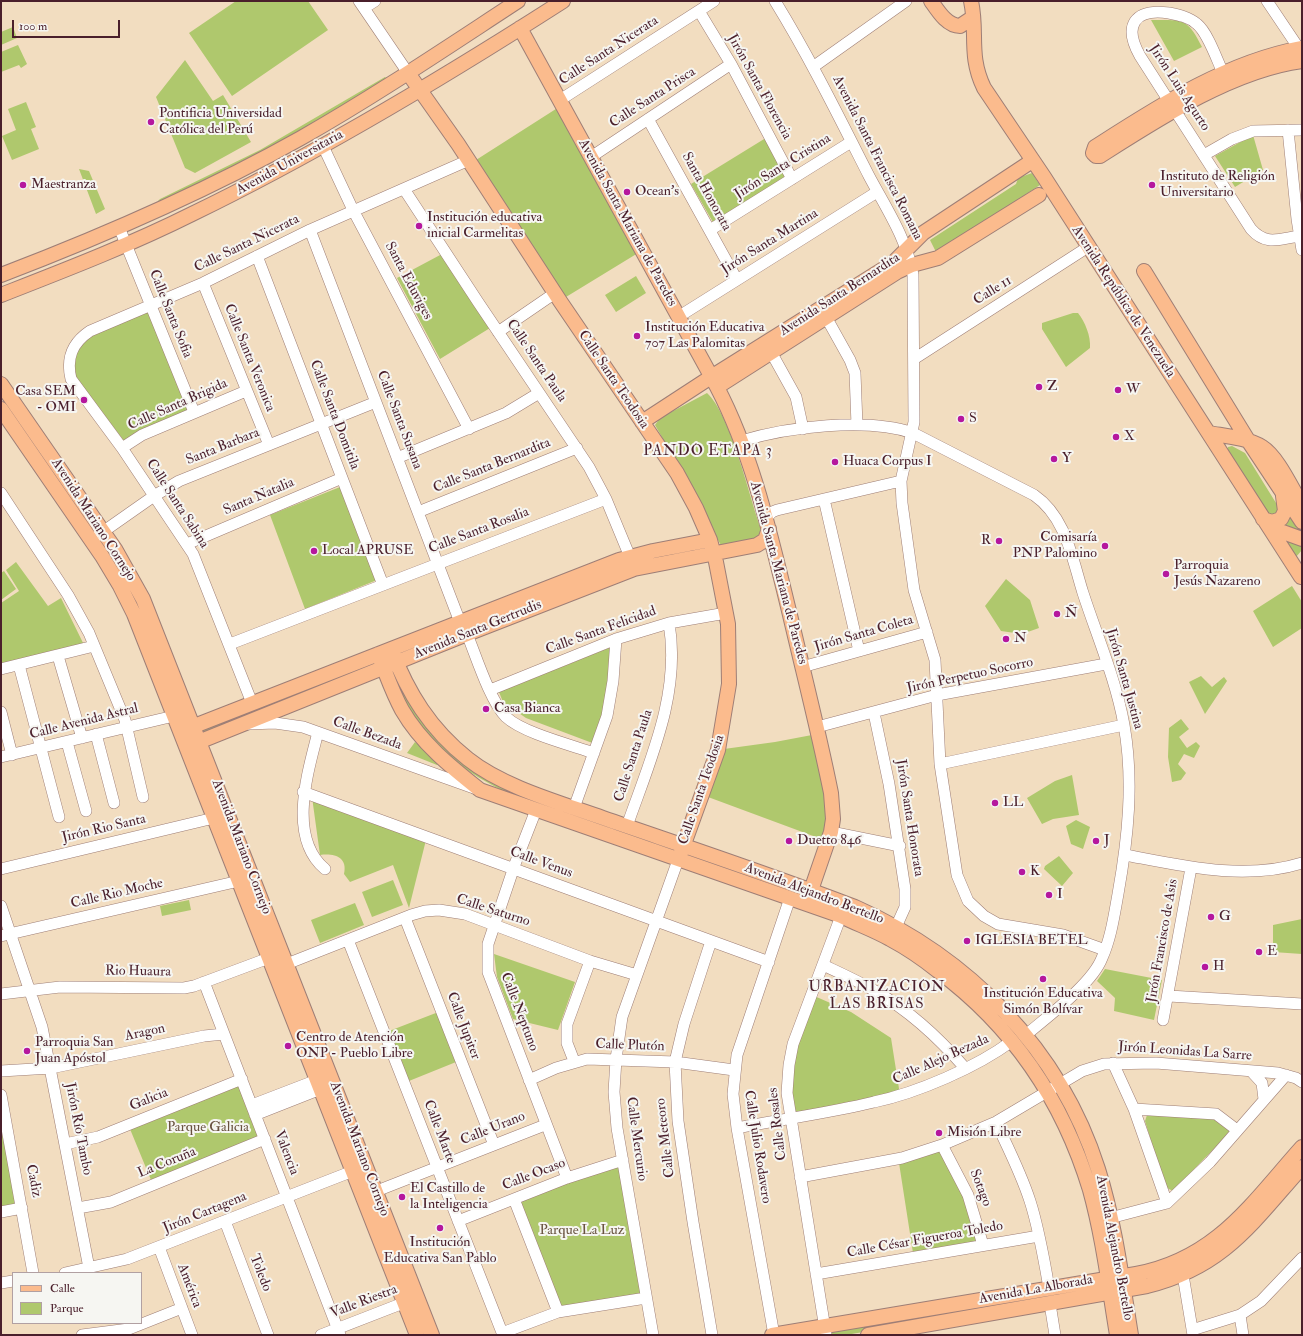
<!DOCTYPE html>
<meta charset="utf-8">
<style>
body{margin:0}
#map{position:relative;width:1303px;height:1336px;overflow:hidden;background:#f2ddc0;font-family:"IM FELL Double Pica",serif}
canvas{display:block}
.frame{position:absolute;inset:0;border:2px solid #4a1f2b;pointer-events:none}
.legend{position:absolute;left:12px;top:1272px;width:130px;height:52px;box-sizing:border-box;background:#f6f6f2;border:1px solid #b1a0a2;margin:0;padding:5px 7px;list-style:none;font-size:12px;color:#4a1f2b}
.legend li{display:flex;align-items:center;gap:8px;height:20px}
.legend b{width:20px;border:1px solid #b1a0a2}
.scale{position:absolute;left:12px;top:20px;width:108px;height:18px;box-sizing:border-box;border:2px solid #4a1f2b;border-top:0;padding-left:5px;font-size:12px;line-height:14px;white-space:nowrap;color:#4a1f2b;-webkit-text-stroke:3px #f6f6f2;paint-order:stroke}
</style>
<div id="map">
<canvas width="1303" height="1336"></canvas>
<div class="frame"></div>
<ul class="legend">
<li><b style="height:5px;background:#fbbb8d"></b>Calle</li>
<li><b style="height:11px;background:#afc86d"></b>Parque</li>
</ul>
<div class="scale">100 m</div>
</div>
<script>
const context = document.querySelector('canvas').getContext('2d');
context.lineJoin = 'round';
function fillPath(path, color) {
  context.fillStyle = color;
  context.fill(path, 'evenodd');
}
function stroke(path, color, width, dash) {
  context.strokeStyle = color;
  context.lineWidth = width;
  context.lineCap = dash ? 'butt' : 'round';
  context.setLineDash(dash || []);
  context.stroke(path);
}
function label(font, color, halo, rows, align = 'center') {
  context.font = font + ' "IM FELL Double Pica",serif';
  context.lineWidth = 4;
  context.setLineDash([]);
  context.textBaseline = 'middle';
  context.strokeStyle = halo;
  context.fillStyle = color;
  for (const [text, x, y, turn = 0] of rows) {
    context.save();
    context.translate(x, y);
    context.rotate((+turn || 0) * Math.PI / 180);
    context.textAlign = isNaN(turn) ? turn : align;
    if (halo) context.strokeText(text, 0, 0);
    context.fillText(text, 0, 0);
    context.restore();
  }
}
fillPath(new Path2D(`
 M236 1H308L328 30 232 96 189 33Z
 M1151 20C1183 20 1187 17 1202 47L1174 61Z
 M13 27 17 38 1 45V32Z
 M18 45 27 64 21 68 19 65 1 72V52Z
 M185 60 213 101 223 95 251 142 195 173 185 168 156 97Z
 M385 77 388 80 274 146 158 203V201L160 199 260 150Z
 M26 102 36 127 31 129 39 149 12 160 2 136 16 130 8 109Z
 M559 107 638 253 566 297 476 160Z
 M1253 135 1263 170 1235 187 1215 156Z
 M769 136 789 177 714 224 691 184Z
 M79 169 89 171 105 209 96 214Z
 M1032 173 1040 185 940 251 936 252 930 240 1016 184 1018 178Z
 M442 254 490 328 440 359 397 278Z
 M636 276 646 293 616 312 605 295Z
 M149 311 189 411 124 441 77 379 74 370 73 356 88 336Z
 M1073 313H1078C1085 322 1091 336 1090 348L1066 367 1042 329V323Z
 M707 393C731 415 749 496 761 529L756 542 722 547 718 540 716 543 700 504 655 425 660 418Z
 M1232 446 1245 453 1281 511 1270 517 1227 450 1228 447Z
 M340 487 377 580 305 609 270 515Z
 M1289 515 1302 536V550L1296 557 1276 526Z
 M16 562 48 606 61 598 85 647 1 667V603L19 591 6 570Z
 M4 571 16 589 1 600V573Z
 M1006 579 1030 600 1039 628 1022 634 1001 631 985 606Z
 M1292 586 1302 602V628L1273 647 1253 611Z
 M611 647V681L595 744 526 718 503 702 499 692Z
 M374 658 376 667 204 733 203 729Z
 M397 671 481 773 675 845V852L514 796C483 782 451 762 427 735 412 717 401 693 391 672Z
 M1201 676 1212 687 1224 677 1227 681 1205 714 1189 682Z
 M1181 719 1189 729 1179 737 1187 748 1196 742 1200 746 1194 758 1184 754 1178 764 1186 773 1181 780 1172 782 1168 757 1169 728Z
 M812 735 814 737 828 813 824 840 708 797 724 749 775 742Z
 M415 742 441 761 437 765 407 753Z
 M1072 775 1079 815 1053 819 1042 824 1027 798 1055 781Z
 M312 797 426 840 409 908 393 865 350 882 344 874C348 857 334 853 320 855Z
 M1076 820 1090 827 1083 849 1071 844 1066 826Z
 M1059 856 1073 873 1062 886 1044 869 1045 866Z
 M393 880 403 905 372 917 362 892Z
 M189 900 191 910 162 916 160 906Z
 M355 903 364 925 320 943 311 920Z
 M1302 919V954L1273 952V925Z
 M494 954 575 982 558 1030 513 1019 497 977Z
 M1105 969 1162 980 1154 1020 1114 1011 1115 998 1097 981Z
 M812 995 851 1012 891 1038 900 1095 790 1118 789 1065Z
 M441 1011 461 1060 404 1083 384 1033Z
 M240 1085 260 1138 151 1180 130 1129Z
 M1147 1115 1216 1118 1231 1131 1173 1191 1165 1187 1145 1121Z
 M1 1132H3L17 1205 1 1208Z
 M941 1148 972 1217 976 1243 913 1253 899 1163Z
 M623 1160 646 1298 558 1312 514 1199Z
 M1101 1281 1102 1290 846 1335H830L829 1329Z`), '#afc86d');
const minor = new Path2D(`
 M359 1 408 73
 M775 1C810 58 839 117 869 176 886 208 907 239 913 275L914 422 901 481 902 503 914 590 935 660 940 764 957 875 968 901 984 916 998 924 1063 935 1105 950
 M1267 1 1302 53
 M364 8 375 1
 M699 11 731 64 792 179
 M813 67 906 1
 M1223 73C1217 60 1208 33 1197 24 1189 17 1179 15 1169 13 1134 8 1123 26 1140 56L1251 229C1266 246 1279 239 1299 236
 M560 100 714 1
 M648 119 737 280
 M1288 130 1297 219 1302 250
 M323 146 353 210 469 429
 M1204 155 1232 139 1253 131 1302 130
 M591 157 731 64
 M404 189 478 302 589 467 606 499 630 557
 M119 227 194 412
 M310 230 460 622
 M710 230 851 142
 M257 256 383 585
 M203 283 269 445
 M678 317 877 192
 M826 317 850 360 855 373 857 425
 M498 332 555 293
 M771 352 796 397 803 429
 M914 359 1088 247
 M741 441C788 427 866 417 913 433L1034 495C1066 517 1072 558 1083 593 1097 636 1116 680 1124 725 1134 781 1128 838 1118 894 1114 916 1111 938 1102 958 1092 984 1048 1016 1026 1035
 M122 448 142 435 246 391
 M397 458 506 413 539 393
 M1 493 68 595 89 633 125 720 143 797
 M824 499 859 651
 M418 512 577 448
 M766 518 772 512 777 510 901 481
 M97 536 154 496 179 481 376 402
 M187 544 342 478
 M467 634C476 656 490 701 506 717 523 733 571 745 594 753
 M230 644 606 499
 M58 656 82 738
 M19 665 59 817
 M802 667 927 632
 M1 669 94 646
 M490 690 616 639 669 623 726 613
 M252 703 193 554 122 448 71 379C66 358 72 343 90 331L203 283 310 230 469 160
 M1 712 12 755
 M874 713 889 784 905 889V907L896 927
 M248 724 275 723 303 727 474 788
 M817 727 937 695 1106 664
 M318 732C308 772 287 837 325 869
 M96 734 114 803
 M67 742 86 811
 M1 757 174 716
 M940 764 1124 725
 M303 792 769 962
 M574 808 607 716 613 681 616 639
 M536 810 515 864 488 944V972L567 1178
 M627 826C650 760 681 694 669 623
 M831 832 900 846
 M1125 855C1183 866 1244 881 1302 863
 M1 869 214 818
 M1 906 42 1027 89 1268
 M405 918 494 1145
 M1 936 239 881
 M348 940 503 1335
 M711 941 684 1024 675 1062 678 1121 693 1222 712 1335
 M823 965C840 973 858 981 875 991 910 1011 939 1038 965 1068
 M279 967 411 915 425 911 439 910 465 914 590 961 637 975
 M204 982 340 1335
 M1 994 60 987 184 988 194 986 269 958
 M1169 996 1302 1004
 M1163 1020 1191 868
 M574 1061 567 1043V1024L590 961
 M1113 1063 1134 1109 1167 1203
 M1 1071 51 1068 204 1036 224 1034
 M1251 1071 1262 1083 1264 1099
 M529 1080 556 1068 587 1059 675 1062 734 1070
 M1 1095 33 1273
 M252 1105 317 1080
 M1134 1109 1216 1114 1237 1130
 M255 1115 321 1089
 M996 1122C1008 1148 1021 1173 1030 1201 1039 1229 1044 1259 1049 1288
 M737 1128C783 1119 829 1113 874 1102 917 1093 977 1067 1012 1041
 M65 1144 98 1137 242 1079
 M942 1145 968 1195 983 1245
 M800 1177 902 1158 942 1145 996 1122 1082 1071 1104 1064 1156 1063 1278 1073 1296 1078 1302 1082
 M369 1194 545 1125
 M514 1199 558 1312
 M78 1208 111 1202 265 1139
 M1 1212 22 1208
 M1110 1218 1167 1203 1210 1162 1286 1075
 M225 1221 268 1335
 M458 1221 567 1178 623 1160
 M159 1247 192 1335
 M65 1273 127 1259 353 1171
 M816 1274 1039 1236
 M1183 1275 1193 1335
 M1 1283 13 1281
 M1050 1304 1055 1335
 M1240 1315 1243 1335
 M1192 1330 1240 1315 1261 1301 1302 1258
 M502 1333 558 1312 646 1298
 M82 1335 129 1329 182 1308
 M321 1335 411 1300
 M653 1335 617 1128 614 1092 616 1059 622 1017 678 860
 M774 1335 737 1128 733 1094 737 1055 790 898
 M826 1335 787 1093 789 1065 793 1044 841 916`);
const major = new Path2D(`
 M931 1C938 11 947 26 960 26L972 18
 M971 1C978 33 968 55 984 88L1044 177 1301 577
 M520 28 717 387C754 458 771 538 790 615 804 675 819 733 831 793L833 819 831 832 808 899
 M1302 48C1226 62 1159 106 1095 147L1093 153 1096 156H1100C1158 119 1233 70 1302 61
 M408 73 458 144 560 301 677 473 696 508 710 540 716 562 728 624 729 684 718 750 680 855
 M1144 271 1249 442 1302 522
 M1 275C103 236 205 192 301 138 375 96 446 48 518 1
 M1 295C65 270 130 245 192 214 320 152 443 78 563 1
 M1 384 115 549 143 599 432 1335
 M717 387 897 272 912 265 938 258 1039 195
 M1 409 102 556 120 586 134 614 417 1335
 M642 422 711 377 893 263 923 233 1032 161
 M1209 433C1225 436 1248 438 1262 447 1278 457 1292 489 1302 505
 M1263 519 1272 522 1281 519 1285 511 1283 496
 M1267 523 1280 531 1302 539
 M391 649C408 693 430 729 468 759 503 787 561 803 603 818 687 847 772 875 855 907 968 957 1060 1049 1098 1169 1115 1223 1122 1280 1131 1335
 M378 654C386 673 392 692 402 710 421 743 451 767 480 790L841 916C857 924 874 930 890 939 907 948 923 959 938 971 1012 1026 1063 1101 1090 1190 1103 1237 1109 1287 1117 1335
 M184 730 619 560 653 551 710 540
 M191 745 467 634 634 569 757 545 765 540 769 529
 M772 1335 1136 1274C1216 1259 1251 1204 1302 1147
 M868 1335 1147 1286C1224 1267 1252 1223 1302 1167`);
stroke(minor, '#9e7e76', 12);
stroke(major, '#9e7e76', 16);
stroke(minor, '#fff', 11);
stroke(major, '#fbbb8d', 14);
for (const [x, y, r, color] of [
 [151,122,4,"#b5179e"],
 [23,185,4,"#b5179e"],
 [1152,185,4,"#b5179e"],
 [627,192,4,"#b5179e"],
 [419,226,4,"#b5179e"],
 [637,336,4,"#b5179e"],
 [1039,387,4,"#b5179e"],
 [1118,390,4,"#b5179e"],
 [84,400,4,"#b5179e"],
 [961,419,4,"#b5179e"],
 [1116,437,4,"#b5179e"],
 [1054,459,4,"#b5179e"],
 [835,462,4,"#b5179e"],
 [999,541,4,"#b5179e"],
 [1105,546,4,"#b5179e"],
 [314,551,4,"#b5179e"],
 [1166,574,4,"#b5179e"],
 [1057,614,4,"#b5179e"],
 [1006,639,4,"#b5179e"],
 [486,709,4,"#b5179e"],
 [995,803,4,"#b5179e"],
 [789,841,4,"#b5179e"],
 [1096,841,4,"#b5179e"],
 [1022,872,4,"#b5179e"],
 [1049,895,4,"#b5179e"],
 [1211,917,4,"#b5179e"],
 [967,941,4,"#b5179e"],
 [1259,952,4,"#b5179e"],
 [1205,967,4,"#b5179e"],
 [1043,979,4,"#b5179e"],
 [288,1046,4,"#b5179e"],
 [27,1051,4,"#b5179e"],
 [939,1133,4,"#b5179e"],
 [402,1197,4,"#b5179e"],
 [440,1228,4,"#b5179e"]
]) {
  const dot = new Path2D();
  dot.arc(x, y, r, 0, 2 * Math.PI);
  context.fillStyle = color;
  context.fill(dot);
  stroke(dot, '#f6f6f2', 1.5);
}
label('14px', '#4a1f2b', '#f6f6f2', [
 ["Calle Santa Nicerata",609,51,-33],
 ["Jirón Santa Florencia",759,87,61],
 ["Jirón Luis Agurto",1179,88,57],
 ["Calle Santa Prisca",653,98,-33],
 ["Avenida Santa Francisca Romana",877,158,63],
 ["Avenida Universitaria",290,163,-29],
 ["Jirón Santa Cristina",783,167,-32],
 ["Santa Honorata",706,192,61],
 ["Avenida Santa Mariana de Paredes",627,223,61],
 ["Jirón Santa Martina",770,242,-32],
 ["Calle Santa Nicerata",247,244,-26],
 ["Santa Eduviges",408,281,62],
 ["Calle 11",993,291,-32],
 ["Avenida Santa Bernardita",840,295,-33],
 ["Avenida República de Venezuela",1123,302,57],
 ["Calle Santa Sofia",170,314,68],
 ["Calle Santa Veronica",249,358,68],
 ["Calle Santa Paula",536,361,56],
 ["Calle Santa Teodosia",613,380,56],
 ["Calle Santa Brigida",178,405,-24],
 ["Calle Santa Domitila",334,415,69],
 ["Calle Santa Susana",399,420,69],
 ["Santa Barbara",223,447,-22],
 ["Calle Santa Bernardita",492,466,-22],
 ["Santa Natalia",259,497,-23],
 ["Calle Santa Sabina",177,504,57],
 ["Avenida Mariano Cornejo",93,520,57],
 ["Calle Santa Rosalia",479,531,-21],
 ["Avenida Santa Mariana de Paredes",778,573,75],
 ["Avenida Santa Gertrudis",478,630,-22],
 ["Calle Santa Felicidad",601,631,-20],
 ["Jirón Santa Coleta",864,634,-16],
 ["Jirón Perpetuo Socorro",970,676,-12],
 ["Jirón Santa Justina",1124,679,74],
 ["Calle Avenida Astral",84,722,-14],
 ["Calle Bezada",367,734,20],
 ["Calle Santa Paula",634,756,-72],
 ["Calle Santa Teodosia",702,790,-71],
 ["Jirón Santa Honorata",909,818,81],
 ["Jirón Rio Santa",104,829,-13],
 ["Avenida Mariano Cornejo",241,847,69],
 ["Calle Venus",541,863,20],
 ["Calle Rio Moche",117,894,-13],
 ["Avenida Alejandro Bertello",814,894,21],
 ["Calle Saturno",493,911,18],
 ["Jirón Francisco de Asis",1163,941,-80],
 ["Rio Huaura",138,972,1],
 ["Calle Neptuno",519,1012,69],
 ["Calle Jupiter",463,1026,69],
 ["Aragon",145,1033,-12],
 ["Calle Plutón",630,1046,2],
 ["Jirón Leonidas La Sarre",1185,1052,4],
 ["Calle Alejo Bezada",941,1060,-24],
 ["Galicia",149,1100,-22],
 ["Calle Rosales",778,1124,-97],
 ["Jirón Río Tambo",78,1129,79],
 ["Calle Urano",493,1129,-22],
 ["Calle Marte",439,1132,69],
 ["Calle Meteoro",666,1138,-97],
 ["Calle Mercurio",636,1139,82],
 ["Calle Julio Rodavero",757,1147,81],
 ["Avenida Mariano Cornejo",359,1149,69],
 ["Valencia",286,1153,69],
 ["La Coruña",167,1163,-22],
 ["Calle Ocaso",534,1175,-21],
 ["Cadiz",33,1181,79],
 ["Sotago",980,1188,69],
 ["Jirón Cartagena",205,1213,-22],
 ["Calle César Figueroa Toledo",925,1240,-10],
 ["Avenida Alejandro Bertello",1114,1248,79],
 ["Toledo",260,1273,69],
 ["América",189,1286,69],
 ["Avenida La Alborada",1036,1290,-10],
 ["Valle Riestra",364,1302,-21]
]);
label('14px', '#4a1f2b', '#f6f6f2', [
 ["Pontificia Universidad",159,114],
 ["Católica del Perú",159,130],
 ["Instituto de Religión",1160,177],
 ["Universitario",1160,193],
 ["Maestranza",31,185],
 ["Ocean's",635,192],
 ["Institución educativa",427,218],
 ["inicial Carmelitas",427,234],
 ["Institución Educativa",645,328],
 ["707 Las Palomitas",645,344],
 ["Z",1047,387],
 ["W",1126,390],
 ["Casa SEM",76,392,"right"],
 ["- OMI",76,408,"right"],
 ["S",969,419],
 ["X",1124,437],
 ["Y",1062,459],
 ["Huaca Corpus I",843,462],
 ["Comisaría",1097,538,"right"],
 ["PNP Palomino",1097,554,"right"],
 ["R",991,541,"right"],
 ["Local APRUSE",322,551],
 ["Parroquia",1174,566],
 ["Jesús Nazareno",1174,582],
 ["Ñ",1065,614],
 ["N",1014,639],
 ["Casa Bianca",494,709],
 ["LL",1003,803],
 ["Duetto 846",797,841],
 ["J",1104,841],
 ["K",1030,872],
 ["I",1057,895],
 ["G",1219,917],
 ["IGLESIA BETEL",975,941],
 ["E",1267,952],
 ["H",1213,967],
 ["Institución Educativa",1043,994,"center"],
 ["Simón Bolívar",1043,1010,"center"],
 ["Centro de Atención",296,1038],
 ["ONP - Pueblo Libre",296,1054],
 ["Parroquia San",35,1043],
 ["Juan Apóstol",35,1059],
 ["Misión Libre",947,1133],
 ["El Castillo de",410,1189],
 ["la Inteligencia",410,1205],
 ["Institución",440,1243,"center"],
 ["Educativa San Pablo",440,1259,"center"]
], 'left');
label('14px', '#68523f', '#f6f6f2', [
 ["Parque Galicia",208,1128],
 ["Parque La Luz",582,1231]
]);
context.letterSpacing = '1px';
label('15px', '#4a1f2b', '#f6f6f2', [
 ["PANDO ETAPA 3",708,452],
 ["URBANIZACION",877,988],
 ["LAS BRISAS",877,1005]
]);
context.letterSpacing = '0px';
</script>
